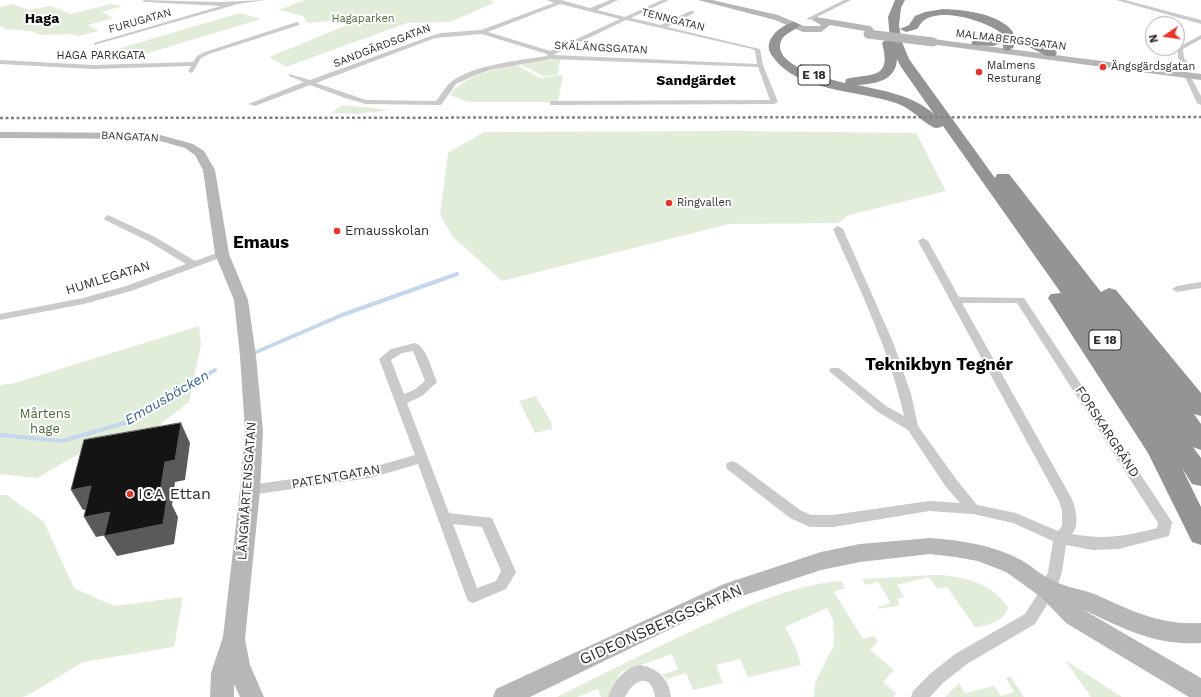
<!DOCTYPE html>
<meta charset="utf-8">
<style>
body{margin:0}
#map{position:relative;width:1201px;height:697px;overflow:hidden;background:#fff;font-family:"Work Sans",sans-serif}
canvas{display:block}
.north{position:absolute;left:1145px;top:16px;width:40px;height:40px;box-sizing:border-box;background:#fff;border:1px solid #ababab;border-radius:50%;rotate:257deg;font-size:11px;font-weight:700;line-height:16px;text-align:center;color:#2d2d2d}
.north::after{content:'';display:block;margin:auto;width:14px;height:18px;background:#f03123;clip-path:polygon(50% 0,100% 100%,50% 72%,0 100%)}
</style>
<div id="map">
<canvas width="1201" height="697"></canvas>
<div class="north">N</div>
</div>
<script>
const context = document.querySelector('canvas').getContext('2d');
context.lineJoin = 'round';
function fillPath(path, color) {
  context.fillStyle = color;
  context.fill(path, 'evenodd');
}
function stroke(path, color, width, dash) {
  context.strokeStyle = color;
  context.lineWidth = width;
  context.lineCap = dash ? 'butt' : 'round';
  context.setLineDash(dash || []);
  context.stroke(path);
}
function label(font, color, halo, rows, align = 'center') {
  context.font = font + ' "Work Sans",sans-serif';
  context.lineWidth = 4;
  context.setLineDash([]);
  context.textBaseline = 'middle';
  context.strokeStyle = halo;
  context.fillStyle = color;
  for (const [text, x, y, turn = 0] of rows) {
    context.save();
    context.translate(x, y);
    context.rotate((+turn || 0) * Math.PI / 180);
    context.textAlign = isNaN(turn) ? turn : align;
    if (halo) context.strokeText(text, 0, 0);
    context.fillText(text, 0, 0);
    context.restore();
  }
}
fillPath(new Path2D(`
 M305 0H490L494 3 450 22 407 23 286 67 269 57 345 26 343 20 308 23 303 16 279 10Z
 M12 4 29 10 50 6 71 14 111 4 122 6 102 12 113 18 88 25 99 31 78 36 69 34 41 35 31 31 6 29 0 26V7Z
 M240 13 261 19 145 54 97 55Z
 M560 59 558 75 543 76 520 64 538 60Z
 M516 65 540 78 563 75 558 102H468L450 95C468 73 489 71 516 65Z
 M342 105 390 110 357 114 331 113Z
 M737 131 916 133 946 191 849 215 838 223 729 224 502 281 453 237 440 215 448 153 484 132Z
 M199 326 201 344 189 402 144 437 82 452 37 478 0 474V385L15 383Z
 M536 396 551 422 552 429 535 433 519 401Z
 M0 495H7L44 522 74 588 114 606 183 597 174 647 83 662 30 694 23 697H0Z
 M932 575C961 575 990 582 1008 607 1006 621 987 626 975 627L947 587 937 589 929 577 897 585 904 597 897 599 900 605 879 609 878 607 891 603 878 582 865 585 862 579Z
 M841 581 845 588 834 592 863 639 874 636 878 641 870 650 894 670 883 682 896 693 894 697H814L815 683 834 645 833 620 827 608 785 627 795 646 801 665 748 677 740 659 716 665 723 683 693 690 686 673 667 679 662 675 678 669 672 654 621 672 608 697H601L598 689 577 697H557C613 669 668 641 725 616 765 599 797 585 841 581Z
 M1065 660 1122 697H1091Z
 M1010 676 1024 697H945L959 683 965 693 994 686 1001 696 1014 692 1006 678Z`), '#e1ecd9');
stroke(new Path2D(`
 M254 353 342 315 457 274
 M0 435 62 441 131 421 215 370`), '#c4d7ed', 4);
fillPath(new Path2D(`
 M142 0 220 2 266 0 238 4 94 45V43L221 6 145 2Z
 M547 0H561L590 8 610 0H618L597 10 625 17 662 0H669L631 18 661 25 690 11H694V13L667 27 760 49 763 65 778 102 774 104 553 105H550V101L770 100 758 67 550 59 490 70 473 76 456 84 441 105H438L366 104 345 98 310 85 255 106 248 104 304 82 289 76V74L310 80 431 36 441 33 481 30 554 3ZM560 4 620 19 550 51 488 32ZM626 20 752 49 755 51 757 64 553 55ZM482 34 547 54V56C521 60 472 65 451 82 445 87 441 95 436 101L366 100 316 83 435 38Z
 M844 0H851L811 20 806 19Z
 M1116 0H1125L1201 20V24Z
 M297 22 299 23V25L209 54 201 58 193 72 191 73 188 71 191 66 93 69 0 64V60L93 65 193 62 197 56 205 52Z
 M1201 35V39L1183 49 1184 58 1194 71 1189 72 1178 58 1177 48Z
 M1185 74 1190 75 1201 96V105L1197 103 1184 75Z
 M108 215 155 237 195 261 222 251 227 254 225 256 134 290 84 304 0 320V314L83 298 126 286 186 264 148 241 105 220 104 218Z
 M838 226 843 229 893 342 911 394 918 426 956 479 977 505 1016 513 1058 531 1062 526V510L1058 499 918 241 923 238 928 241 959 297 1024 298 1172 522 1169 536 1119 549 1093 550 1066 545 1062 572 1056 590 1035 624 967 664 943 683 930 697H911L913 691 931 673 955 654 1025 614 1042 587 1048 572 1053 541 1013 523 973 514 929 511 833 527H810L790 518 727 469 726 466 727 463 732 461 737 463 800 510 811 515H833L929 501 960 503 946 487 908 430 878 412 829 371 831 368H839L886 406 904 416C890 351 860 290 833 229ZM962 303H1017L1158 523 1157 528C1125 536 1106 540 1072 534 1080 525 1076 510 1072 499Z
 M1201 282V288L1177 292 1172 289 1177 286Z
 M415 343C427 347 432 371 437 382L422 396 407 403 449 513 492 518 516 572 506 589 473 603 468 601 466 596 418 464 370 478 250 495 245 494 243 490 245 486 250 485 370 468 415 455 379 359 391 349ZM413 351 425 381 414 390 404 394 391 360 402 353ZM453 524 482 527 501 571 496 581 477 588Z
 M640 665C658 668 669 679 671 697H655C651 672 634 679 625 697H608C615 681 622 669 640 665Z`), '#cacaca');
fillPath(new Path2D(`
 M698 0H712L778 15 804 26H819L821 25 812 20 816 17 870 26 874 29 870 32 830 25 821 32H803L775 20Z
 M933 39 1201 74V80L930 44V40Z
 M0 132 153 133 193 144 204 151 215 170 229 254 248 300 256 356 263 431 260 490 245 639 250 665 264 697H240L234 684V697H210L211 673 223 637 240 490 245 431 240 356 234 300 215 254 203 170 195 155 185 148 153 139 0 138Z
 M930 538C961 540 993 545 1021 560 1032 566 1042 576 1054 581 1067 588 1083 589 1097 595 1134 612 1160 625 1201 623V643C1155 646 1122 628 1082 609L1201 678V697H1189L1066 623 1041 597 1006 572 978 561 955 557 930 554 860 562 821 570 730 600 530 697H493L496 689 724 584 821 552 860 544Z`), '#b7b7b7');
fillPath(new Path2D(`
 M895 0H905L901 8 899 25 902 42 909 59 995 178 997 174H1009L1101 292 1109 288 1116 290 1201 393V416L1194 414 1201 424V450L1193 447 1201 458V486L1192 484 1182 468 1201 507V545L1192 542 1148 453 1048 298 1051 294 1061 293 943 126C939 128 935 129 931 126 919 119 911 108 896 103 858 90 798 92 773 57 768 51 767 44 772 37 776 30 786 24 794 22L800 25C795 31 784 33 781 41 772 66 829 79 845 83L846 79C872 73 892 80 882 43L884 41 890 39 888 17ZM897 59 901 67 934 114C912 95 885 91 857 85 875 84 896 81 897 59Z
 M943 9C964 10 999 13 1013 32L1014 47 1008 51 1004 50 1002 43 993 46 973 45 971 43 973 41 992 39 1001 35V33C986 21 939 6 922 22 920 24 919 27 917 29L906 32 900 29 909 25 915 16 925 12Z
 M1021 36 1055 50 1057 53 1055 56H1047L1017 41 1015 39 1017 37Z`), '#949494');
stroke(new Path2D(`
 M0 118 1201 117`), '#828282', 2.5, [3, 2.5]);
stroke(new Path2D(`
 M868 34 933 42`), '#b7b7b7', 9);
fillPath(new Path2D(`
 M181 423 190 443 185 480 175 482 172 505 178 517 174 544 117 556 104 536 159 499 165 462Z
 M91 486 103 506 83 510 71 490Z
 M110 512 122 532 96 537 84 517Z`), '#5a5a5a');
const building = new Path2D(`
 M181 423 175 460 165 462 159 499 167 497 163 524 104 536 110 512 84 517 91 486 71 490 84 440Z`);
fillPath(building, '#141414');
stroke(building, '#5a5a5a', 1);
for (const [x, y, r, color] of [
 [1103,67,4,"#f03123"],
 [979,72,4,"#f03123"],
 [669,203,4,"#f03123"],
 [337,231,4,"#f03123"],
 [130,494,4,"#f03123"]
]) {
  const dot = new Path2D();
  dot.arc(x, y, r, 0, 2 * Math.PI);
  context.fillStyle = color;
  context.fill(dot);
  stroke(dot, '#fff', 1.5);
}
label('11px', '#496b38', '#fff', [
 ["Hagaparken",363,19]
]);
label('11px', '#2d2d2d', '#fff', [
 ["TENNGATAN",673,20,14],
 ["FURUGATAN",140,21,-16],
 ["MALMABERGSGATAN",1011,40,7],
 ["SANDGÄRDSGATAN",382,46,-21],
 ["SKÄLÄNGSGATAN",601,48,3],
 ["HAGA PARKGATA",101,56],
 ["BANGATAN",130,137,3]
]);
label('11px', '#2d2d2d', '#fff', [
 ["Malmens",987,66],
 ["Resturang",987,79],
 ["Ängsgärdsgatan",1111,67],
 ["Ringvallen",677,203]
], 'left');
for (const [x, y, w] of [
 [814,75,32],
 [1105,340,32]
]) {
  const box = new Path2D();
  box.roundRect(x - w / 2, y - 10, w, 20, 3);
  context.fillStyle = '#fff';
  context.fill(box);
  stroke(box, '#2d2d2d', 1);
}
label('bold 12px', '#2d2d2d', null, [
 ["E 18",814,75],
 ["E 18",1105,340]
]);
label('13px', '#2d2d2d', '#fff', [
 ["Emausskolan",345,231]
], 'left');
label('13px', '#2d2d2d', '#fff', [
 ["HUMLEGATAN",108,278,-17],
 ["FORSKARGRÄND",1107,432,57],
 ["PATENTGATAN",336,477,-10],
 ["LÅNGMÅRTENSGATAN",247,491,-86]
]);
label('13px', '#496b38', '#fff', [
 ["Mårtens",45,414],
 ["hage",45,429]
]);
label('bold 14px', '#000', '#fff', [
 ["Haga",42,19],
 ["Sandgärdet",696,81]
]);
label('italic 14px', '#366394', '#fff', [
 ["Emausbäcken",167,398,-30]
]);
label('16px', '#2d2d2d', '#fff', [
 ["ICA Ettan",138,494]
], 'left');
label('16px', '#2d2d2d', '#fff', [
 ["GIDEONSBERGSGATAN",661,625,-24]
]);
label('bold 17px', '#000', '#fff', [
 ["Emaus",261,243],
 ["Teknikbyn Tegnér",939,365]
]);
</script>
